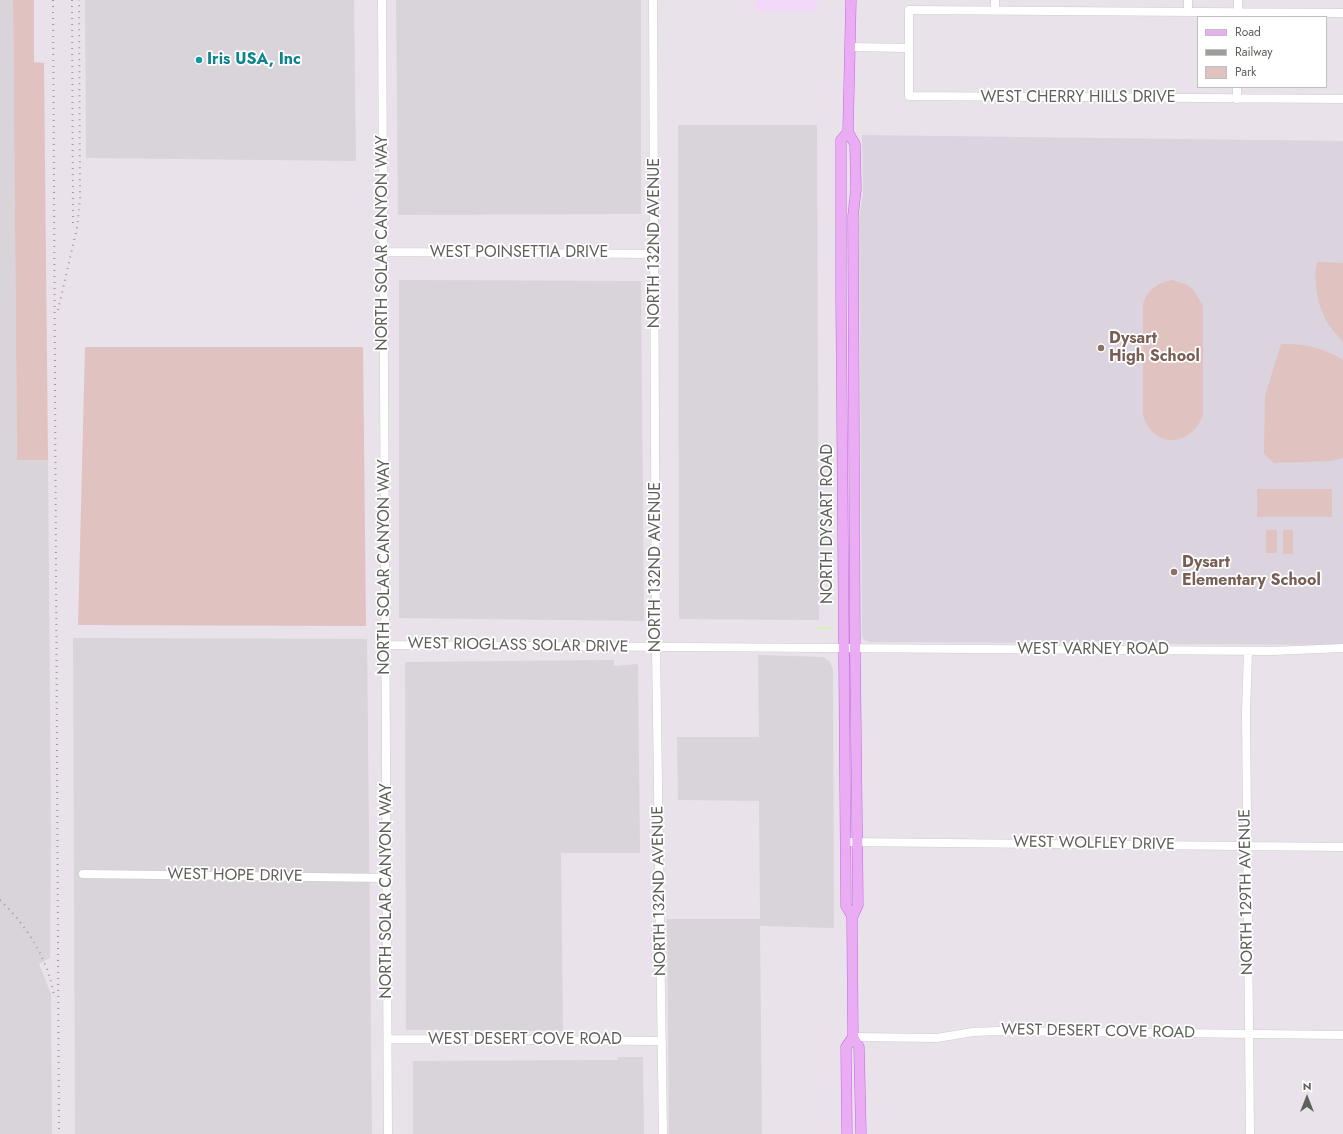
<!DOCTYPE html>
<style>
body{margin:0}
#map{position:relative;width:1343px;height:1134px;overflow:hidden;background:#e9e2eb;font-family:Jost,sans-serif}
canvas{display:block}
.legend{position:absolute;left:1197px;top:16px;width:130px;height:72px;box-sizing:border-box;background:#fff;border:1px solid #bec0bd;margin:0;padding:5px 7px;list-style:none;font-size:12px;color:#5d615a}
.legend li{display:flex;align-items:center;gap:8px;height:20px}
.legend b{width:20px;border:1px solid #bec0bd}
.north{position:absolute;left:1287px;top:1078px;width:40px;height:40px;-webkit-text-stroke:3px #fff;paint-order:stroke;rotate:0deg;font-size:11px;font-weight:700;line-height:16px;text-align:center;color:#5d615a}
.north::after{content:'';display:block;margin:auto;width:14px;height:18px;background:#5d615a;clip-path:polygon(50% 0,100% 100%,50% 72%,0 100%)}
</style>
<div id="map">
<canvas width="1343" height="1134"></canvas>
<ul class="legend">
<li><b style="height:5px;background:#eaadf4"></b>Road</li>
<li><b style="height:5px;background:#9c9e9b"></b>Railway</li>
<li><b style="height:11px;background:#e0c2c1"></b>Park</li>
</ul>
<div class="north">N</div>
</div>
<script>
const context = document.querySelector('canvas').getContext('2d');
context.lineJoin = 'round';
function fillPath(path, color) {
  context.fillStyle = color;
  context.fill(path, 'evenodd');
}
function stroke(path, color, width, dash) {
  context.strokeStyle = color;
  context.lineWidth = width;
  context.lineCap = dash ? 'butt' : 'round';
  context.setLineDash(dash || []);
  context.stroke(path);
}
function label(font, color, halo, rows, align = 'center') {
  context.font = font + ' Jost,sans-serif';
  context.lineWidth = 3.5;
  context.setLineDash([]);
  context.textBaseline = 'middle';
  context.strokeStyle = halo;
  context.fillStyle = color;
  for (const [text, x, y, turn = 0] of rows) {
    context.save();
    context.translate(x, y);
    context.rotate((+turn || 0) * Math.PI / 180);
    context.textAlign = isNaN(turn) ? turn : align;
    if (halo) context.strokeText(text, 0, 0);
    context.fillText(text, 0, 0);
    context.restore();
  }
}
fillPath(new Path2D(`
 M755 0H817V11H755Z`), '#f2d9f9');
fillPath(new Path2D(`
 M0 0H13L17 459 48 460 51 833 50 958 39 964 51 994 52 1134H0Z
 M85 0H354L356 161 86 158Z
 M396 0H641V214L398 215Z
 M678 125H817L819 620 679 619Z
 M399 280 641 281 644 621 399 618Z
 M73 638 367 639 372 1134H75Z
 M758 655 823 657 830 662 833 670 834 928 760 926 762 1134H669L667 919H760L759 801 678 800 677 737H759Z
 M614 660V666L638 664 640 853H561L563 1031 406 1030 405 662Z
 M618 1057H643L644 1134H413V1061L618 1060Z`), '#d8d4da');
fillPath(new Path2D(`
 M862 135 1343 141V645L1171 644 1141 641 1111 640 1076 643 870 642 864 640 862 635 859 219 863 194Z`), '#dbd3de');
fillPath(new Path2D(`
 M13 0H34V62L44 63 48 460H17Z
 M1317 262 1343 263V342C1339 337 1333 331 1329 325 1318 308 1313 282 1317 262Z
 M1172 280 1185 284 1193 289 1203 306V414C1193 448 1151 449 1143 414V305C1146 290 1158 283 1172 280Z
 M1281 344C1305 344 1322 347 1343 360V458L1330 461 1274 463 1264 454 1265 396Z
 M85 347H363L366 626 78 625Z
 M1257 489H1332V517H1257Z
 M1266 530H1277V553H1266Z
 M1283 530H1293V554H1283Z`), '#e0c2c1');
stroke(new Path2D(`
 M818 628H831`), '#d1f4a9', 2);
const minor = new Path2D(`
 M382 0 388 1134
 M653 0 656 647 663 1134
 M995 11V0
 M1188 12V0
 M1343 13 909 10V96L1343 99
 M1238 16V0
 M850 47 909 48
 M1237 99V87
 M384 252 655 254
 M386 645 1273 651 1343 648
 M1248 651 1246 713 1250 1134
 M845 842 1343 847
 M83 874 387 878
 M853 1037 937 1038 973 1032 998 1031 1343 1035
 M388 1039 662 1041`);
const major = new Path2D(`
 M851 0 848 132 855 144 856 189 853 216 855 648 858 905 852 918 853 1037 859 1047 861 1134
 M848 132 841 140V296L846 906 852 916
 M847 1134 846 1047 853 1037`);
stroke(minor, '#cacec8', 9);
stroke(major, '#c067df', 11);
stroke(minor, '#fff', 8);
stroke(major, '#eaadf4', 10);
stroke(new Path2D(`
 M53 0 59 1134
 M72 0 73 224
 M58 310 77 228 80 199 79 0
 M0 900C27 926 48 959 54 996`), '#9c9e9b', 2, [1, 5]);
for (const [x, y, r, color] of [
 [199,60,4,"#0f9aa8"],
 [1101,348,4,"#8d6e63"],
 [1174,572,4,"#8d6e63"]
]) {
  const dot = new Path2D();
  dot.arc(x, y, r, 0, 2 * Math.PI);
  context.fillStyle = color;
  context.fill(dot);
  stroke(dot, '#fff', 1.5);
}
label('bold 16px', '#0d838f', '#fff', [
 ["Iris USA, Inc",207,60]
], 'left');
label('16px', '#5d615a', '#fff', [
 ["WEST CHERRY HILLS DRIVE",1078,98],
 ["NORTH SOLAR CANYON WAY",383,243,-90],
 ["NORTH 132ND AVENUE",655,243,-90],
 ["WEST POINSETTIA DRIVE",519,253],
 ["NORTH DYSART ROAD",828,524,-90],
 ["NORTH SOLAR CANYON WAY",385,567,-90],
 ["NORTH 132ND AVENUE",656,567,-90],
 ["WEST RIOGLASS SOLAR DRIVE",518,646,1],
 ["WEST VARNEY ROAD",1093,650],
 ["WEST WOLFLEY DRIVE",1094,844,1],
 ["WEST HOPE DRIVE",235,876,1],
 ["NORTH SOLAR CANYON WAY",387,891,-90],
 ["NORTH 132ND AVENUE",660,891,-91],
 ["NORTH 129TH AVENUE",1247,892,-91],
 ["WEST DESERT COVE ROAD",1098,1032,1],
 ["WEST DESERT COVE ROAD",525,1040]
]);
label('bold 16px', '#785e54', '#fff', [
 ["Dysart",1109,339],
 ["High School",1109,357],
 ["Dysart",1182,563],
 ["Elementary School",1182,581]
], 'left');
</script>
